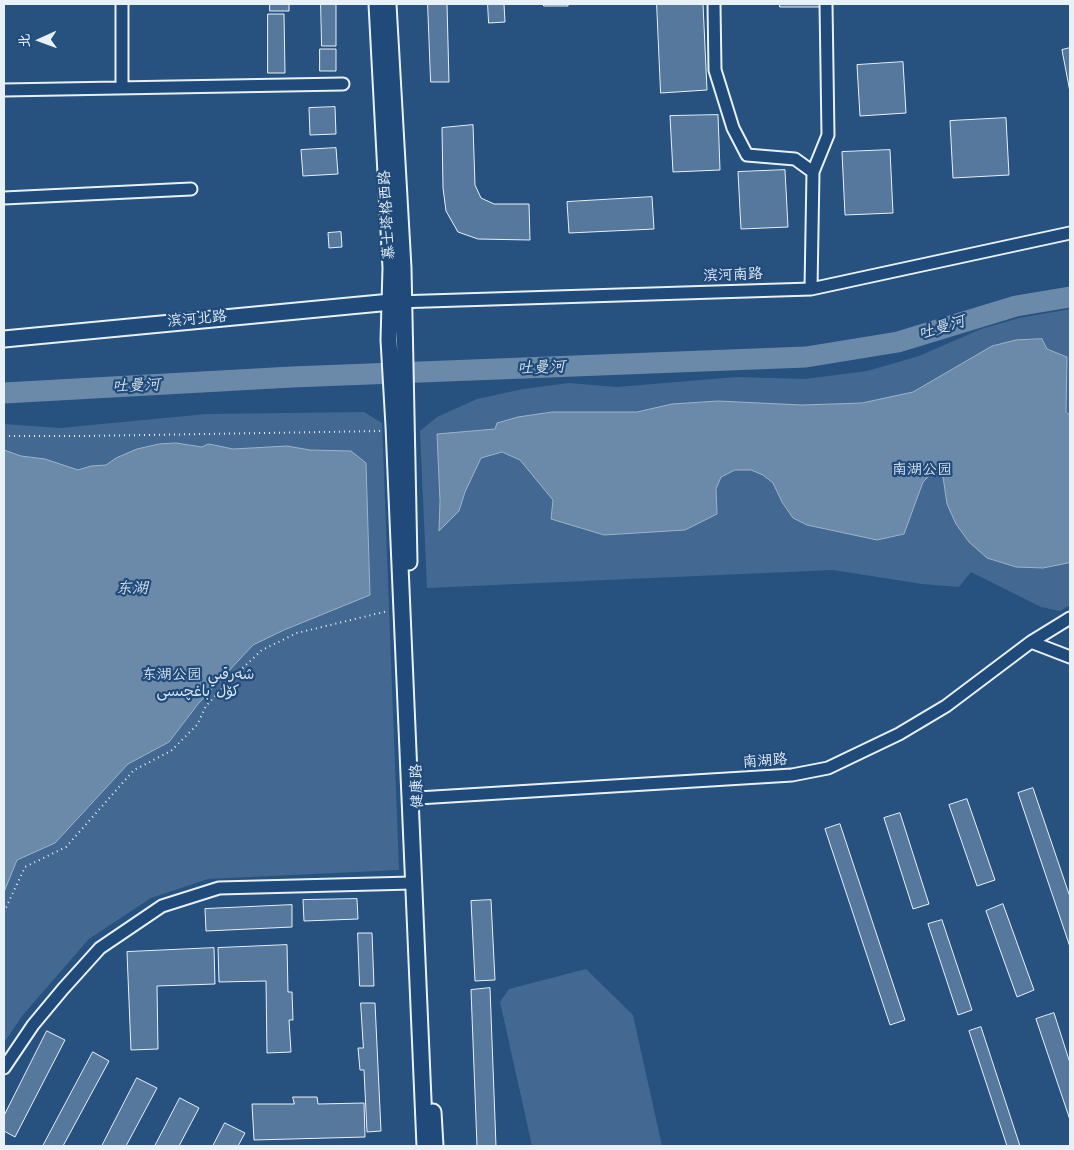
<!DOCTYPE html>
<meta charset="utf-8">
<style>
body{margin:0}
#map{position:relative;width:1074px;height:1150px;overflow:hidden;background:#27517f;font-family:"Architects Daughter","LXGW WenKai TC",sans-serif}
canvas{display:block}
.frame{position:absolute;inset:0;border:5px solid #e8f1f8;pointer-events:none}
.north{position:absolute;left:15px;top:15px;width:50px;height:50px;-webkit-text-stroke:4px #1f4a7a;paint-order:stroke;rotate:268deg;font-size:14px;font-weight:700;line-height:20px;text-align:center;color:#e8f1f8}
.north::after{content:'';display:block;margin:auto;width:18px;height:22px;background:#e8f1f8;clip-path:polygon(50% 0,100% 100%,50% 72%,0 100%)}
</style>
<div id="map">
<canvas width="1074" height="1150"></canvas>
<div class="frame"></div>
<div class="north">北</div>
</div>
<script>
const context = document.querySelector('canvas').getContext('2d');
context.lineJoin = 'round';
function fillPath(path, color) {
  context.fillStyle = color;
  context.fill(path, 'evenodd');
}
function stroke(path, color, width, dash) {
  context.strokeStyle = color;
  context.lineWidth = width;
  context.lineCap = dash ? 'butt' : 'round';
  context.setLineDash(dash || []);
  context.stroke(path);
}
function label(font, color, halo, rows, align = 'center') {
  context.font = font + ' "Architects Daughter","Playpen Sans Arabic","LXGW WenKai TC",sans-serif';
  context.lineWidth = 4.5;
  context.setLineDash([]);
  context.textBaseline = 'middle';
  context.strokeStyle = halo;
  context.fillStyle = color;
  for (const [text, x, y, turn = 0] of rows) {
    context.save();
    context.translate(x, y);
    context.rotate((+turn || 0) * Math.PI / 180);
    context.textAlign = isNaN(turn) ? turn : align;
    if (halo) context.strokeText(text, 0, 0);
    context.fillText(text, 0, 0);
    context.restore();
  }
}
fillPath(new Path2D(`
 M1070 309V605L1060 611 1041 607 971 572 959 587 922 584 833 570 427 588 420 431 437 417 477 399 523 389 569 383 617 387 737 377 805 379 867 371 919 356 981 329 1019 318Z
 M364 412 382 423 399 870 208 879 151 898 89 939 22 1016 4 1043V424L60 428 206 414Z
 M586 969 633 1015 662 1146H532L500 1002 509 989Z`), '#436891');
const water = new Path2D(`
 M1042 339 1047 349 1067 357 1066 412 1070 415V561L1068 563 1043 568 1016 567 987 558 969 542 956 524 947 504 943 477 931 474 923 482 904 534 877 540 807 525 793 518 782 502 773 483 763 475 751 470H735L721 477 716 489 717 514 685 530 604 535 551 519 553 500 520 460 502 452 481 458 465 492 459 511 439 531 440 501 437 434 495 429 497 423 518 417 552 412H637L672 404 718 401 802 405 862 403 913 392 992 346 1016 340Z
 M176 443 202 447 208 444 214 445 233 449 287 446 310 450 351 451 366 463 370 595 284 630 253 645 198 704 169 742 128 764 55 843 17 860 4 892V450L21 456 45 459 78 470 91 466 106 465 116 458 137 449 159 444Z`);
fillPath(water, '#6b8aaa');
stroke(water, '#9db3c9', 1);
stroke(new Path2D(`
 M4 393 292 377 806 357 898 342 1016 306 1070 297`), '#6b8aaa', 21);
const building = new Path2D(`
 M270 4H289V11H270Z
 M321 4H336V46H322Z
 M428 4H447L449 82H431Z
 M488 4H504L505 22 489 23Z
 M544 4H568V6H544Z
 M657 4H703L707 90 661 93Z
 M780 4H822V7H780Z
 M268 14H284L285 73H268Z
 M1070 48V92L1062 50Z
 M320 49H336V71H320Z
 M903 62 906 113 860 116 857 65Z
 M335 107 336 134 310 135 309 108Z
 M718 115 720 170 673 172 670 116Z
 M1006 118 1009 175 953 178 950 121Z
 M473 125 475 185 481 198 494 204H529L530 240 478 239 458 232 446 211 443 188 442 128Z
 M336 148 338 174 303 176 301 150Z
 M890 150 893 213 845 215 842 152Z
 M785 170 788 227 741 229 738 172Z
 M652 197 654 229 569 233 567 202Z
 M341 232 342 247 329 248 328 233Z
 M1033 788 1070 897V947L1018 793Z
 M967 799 995 880 977 886 949 805Z
 M900 813 929 904 913 909 884 818Z
 M840 824 905 1020 890 1025 825 829Z
 M357 899 358 919 304 921 303 900Z
 M491 900 495 980 475 981 471 901Z
 M1003 904 1034 990 1017 997 986 911Z
 M292 905V927L206 931 205 909Z
 M942 920 972 1010 958 1015 928 924Z
 M358 933H372L374 986H360Z
 M287 945 288 992H292L293 1020H289L291 1052 267 1053 266 981 219 982 218 948Z
 M214 948 215 984 157 986 158 1049 131 1050 127 952Z
 M490 988 496 1146H477L471 990Z
 M361 1003H375L381 1131 367 1132 364 1070H360L358 1048H363Z
 M1054 1013 1070 1063V1120L1036 1019Z
 M981 1027 1020 1146H1007L969 1031Z
 M47 1031 65 1040 15 1137 4 1131V1116Z
 M93 1052 109 1061 63 1146H43Z
 M137 1078 157 1088 126 1146H102Z
 M293 1097H317L318 1104 364 1103 365 1137 254 1140 252 1104H294Z
 M180 1098 199 1108 179 1146H155Z
 M225 1123 245 1133 238 1146H213Z`);
fillPath(building, '#57789d');
stroke(building, '#e8f1f8', 1);
const minor = new Path2D(`
 M122 4V87
 M714 4 715 70 733 128 747 155 795 159 813 172
 M4 90 343 84
 M4 198 191 189
 M811 289 813 172 828 135 826 4
 M396 302 811 289 1070 233
 M1031 642 1070 657
 M418 798 792 775 828 768 899 734 946 706 1031 642 1070 618
 M4 1068 33 1025 63 989 100 948 162 906 219 888 412 883`);
const major = new Path2D(`
 M377 4 391 268 389 340 394 426 425 1146
 M388 4 403 268 409 562
 M4 339 391 302
 M433 1112 435 1146`);
stroke(minor, '#e8f1f8', 15);
stroke(major, '#e8f1f8', 19);
stroke(new Path2D(`
 M4 436H85L382 431
 M4 912 25 867 66 847 134 770 171 751 197 725 206 706 232 678 262 650 297 633 388 611`), '#e8f1f8', 2, [1, 4]);
stroke(minor, '#1f4a7a', 11);
stroke(major, '#1f4a7a', 15);
label('15px', '#e8f1f8', '#1f4a7a', [
 ["慕士塔格西路",388,215,-93],
 ["滨河南路",733,276,-2],
 ["滨河北路",197,320,-5],
 ["南湖路",765,762,-4],
 ["健康路",418,786,-92]
]);
label('15px', '#d8e3ee', '#1f4a7a', [
 ["南湖公园",922,471],
 ["东湖公园 شەرقىي",198,676],
 ["كۆل باغچىسى",198,693]
]);
label('italic 16px', '#d5e2ec', '#1f4a7a', [
 ["吐曼河",942,329,-17],
 ["吐曼河",541,369,-3],
 ["吐曼河",136,387,-3],
 ["东湖",132,590]
]);
</script>
